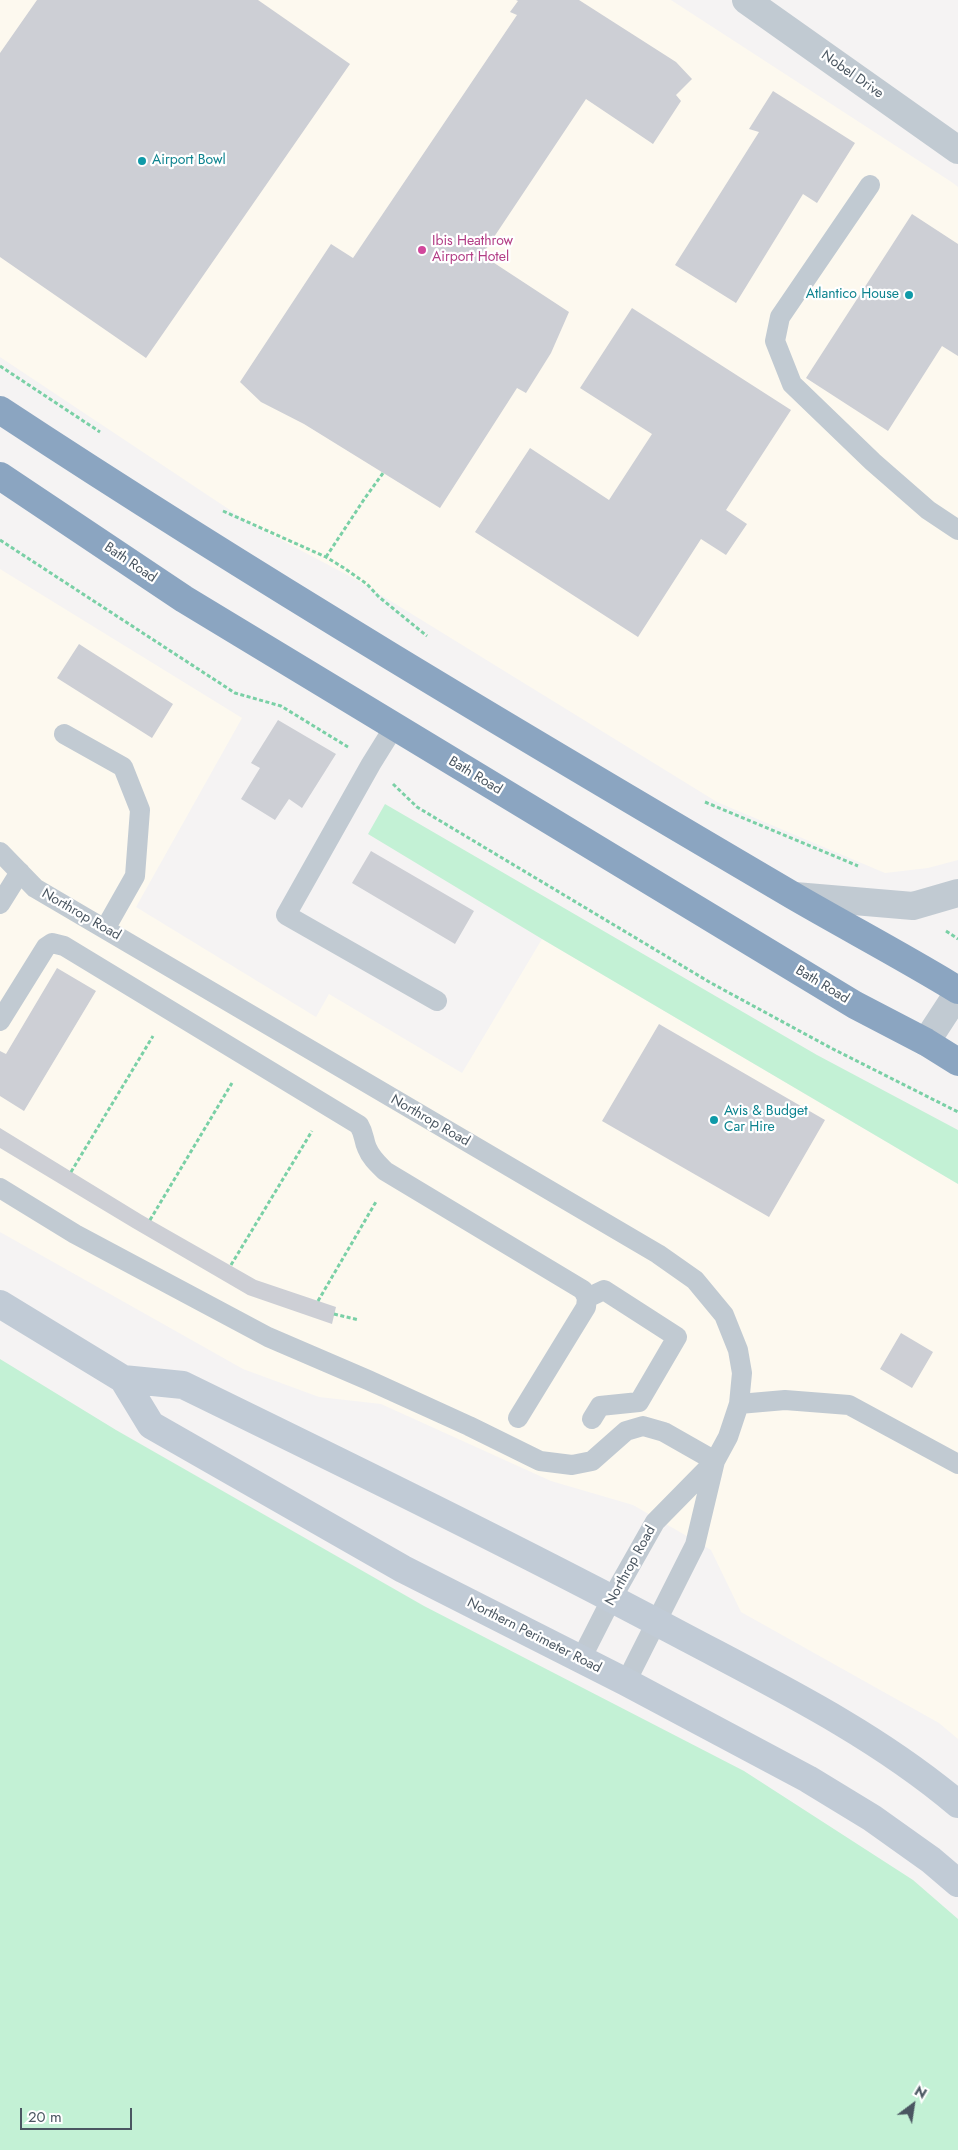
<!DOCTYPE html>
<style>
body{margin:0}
#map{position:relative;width:958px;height:2150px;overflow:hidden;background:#f5f3f3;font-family:Jost,sans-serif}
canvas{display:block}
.north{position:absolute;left:888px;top:2080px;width:50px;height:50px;-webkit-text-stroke:4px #fff;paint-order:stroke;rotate:31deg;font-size:14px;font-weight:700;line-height:20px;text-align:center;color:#4a5661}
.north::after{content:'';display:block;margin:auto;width:18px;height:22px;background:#4a5661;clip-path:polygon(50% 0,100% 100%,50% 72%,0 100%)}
.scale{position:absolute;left:20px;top:2108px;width:112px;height:22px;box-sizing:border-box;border:2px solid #4a5661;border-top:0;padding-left:6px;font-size:15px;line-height:18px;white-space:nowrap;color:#4a5661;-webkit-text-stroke:4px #fff;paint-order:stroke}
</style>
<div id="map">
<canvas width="958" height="2150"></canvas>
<div class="north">N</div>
<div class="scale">20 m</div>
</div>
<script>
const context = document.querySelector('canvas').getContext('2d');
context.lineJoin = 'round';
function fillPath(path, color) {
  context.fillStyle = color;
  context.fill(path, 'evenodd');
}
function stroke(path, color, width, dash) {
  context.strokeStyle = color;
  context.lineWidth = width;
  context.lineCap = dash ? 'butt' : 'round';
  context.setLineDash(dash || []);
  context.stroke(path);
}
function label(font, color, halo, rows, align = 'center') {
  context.font = font + ' Jost,sans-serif';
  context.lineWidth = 4.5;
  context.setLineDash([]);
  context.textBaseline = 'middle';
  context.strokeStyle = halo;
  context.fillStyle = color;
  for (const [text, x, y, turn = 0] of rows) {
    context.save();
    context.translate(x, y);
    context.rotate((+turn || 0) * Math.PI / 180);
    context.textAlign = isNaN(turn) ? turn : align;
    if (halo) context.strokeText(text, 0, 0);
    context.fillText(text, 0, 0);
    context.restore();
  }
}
fillPath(new Path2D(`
 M0 0H671L953 183 958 187V860L928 868 885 873 717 802 355 579 251 524 0 357Z
 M0 569 242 718 136 907 316 1017 329 994 462 1073 542 939 958 1184V1739L939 1723 741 1612 711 1550 633 1505 551 1481 381 1404 319 1397 243 1369 0 1232Z`), '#fdf9ef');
fillPath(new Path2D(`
 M385 804 817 1055 958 1130V1184L542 939 368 834Z
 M0 1359 116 1430 424 1606 744 1771 913 1880 958 1919V2150H0Z`), '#c3f1d5');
fillPath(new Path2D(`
 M37 0H258L350 64 146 358 0 257V53Z
 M516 0H579L676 62 692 79 676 95 681 101 653 144 586 99 482 255 569 312 551 353 526 393 517 388 440 508 304 424 261 402 240 382 331 244 353 258 517 15 510 12 518 1Z
 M773 91 855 143 817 203 803 194 736 303 675 265 759 132 749 129Z
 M912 214 958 244V356L942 346 888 431 806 378Z
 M632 308 791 410 726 510 747 524 726 555 701 539 638 637 475 532 530 448 609 500 652 434 580 388Z
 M79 644 173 704 152 738 57 678Z
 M278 720 336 754 302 808 289 799 275 820 241 799 260 768 251 763Z
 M371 851 474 911 455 944 352 883Z
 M57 968 96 991 24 1111 0 1096V1051L6 1054Z
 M659 1024 825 1120 769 1217 602 1121Z
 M0 1128 142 1215 256 1280 336 1307 332 1324 248 1295 133 1228 0 1148Z
 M901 1333 933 1352 912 1388 880 1369Z`), '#cdcfd5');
stroke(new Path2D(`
 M0 366 100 432
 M223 511 326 557 344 568 367 584 379 597 427 636
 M0 540 235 693 281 706 348 747
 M326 557 365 498 383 473
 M393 784 417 807 711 983 831 1048 958 1112
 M705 802 858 866
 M946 931 958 939
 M71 1172 153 1036
 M150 1220 232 1083
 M231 1265 312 1131
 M318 1301 377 1200
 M334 1314 359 1320`), '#7ad0a6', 3, [4, 2.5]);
stroke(new Path2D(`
 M870 185 780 317 775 341 792 384 873 462 928 510 958 530
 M394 727 371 764 286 915 437 1001
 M64 734 123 767 140 810 135 876 105 929
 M0 852 35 888 658 1254 695 1280 724 1315 738 1350 742 1373 739 1404 728 1437 715 1461 695 1545 626 1682
 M0 904 20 872
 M0 1021 46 947 52 943 64 946 359 1125C365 1135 363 1139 367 1148 371 1158 378 1164 385 1171L583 1290 587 1298 586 1307 518 1418
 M0 1188 75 1234 268 1337 368 1380 469 1426 540 1461 572 1465 592 1461 626 1431 643 1426 664 1432 715 1461
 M587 1298 604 1290 677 1337 639 1402 600 1406 592 1419
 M739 1404 785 1400 849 1405 958 1464
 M581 1659 612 1598 655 1522 715 1461`), '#c1cad2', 20);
stroke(new Path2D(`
 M746 0 958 150
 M795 896 913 906 958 893
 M926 1042 958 993`), '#c1cad2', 28);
stroke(new Path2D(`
 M0 1304 123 1379 183 1385C349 1466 515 1547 679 1634 775 1685 874 1733 958 1804
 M123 1379 151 1425 403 1569 626 1682 808 1779 872 1818 931 1860 958 1883`), '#c1cbd6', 28);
stroke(new Path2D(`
 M0 410C258 580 525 738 792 895 847 927 904 957 958 990
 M0 476 184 599 855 1005 926 1042 958 1062`), '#8ba5c1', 28);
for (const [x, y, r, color] of [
 [142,161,5,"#0f9aa8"],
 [422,250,5,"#d1479c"],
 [909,295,5,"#0f9aa8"],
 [714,1120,5,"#0f9aa8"]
]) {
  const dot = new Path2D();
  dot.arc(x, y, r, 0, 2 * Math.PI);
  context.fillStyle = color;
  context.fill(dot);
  stroke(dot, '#fff', 2);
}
label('14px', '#4a5661', '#fff', [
 ["Nobel Drive",852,75,35],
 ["Bath Road",130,563,34],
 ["Bath Road",475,776,31],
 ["Northrop Road",81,915,30],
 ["Bath Road",822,985,31],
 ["Northrop Road",430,1121,30],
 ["Northrop Road",631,1566,-61],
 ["Northern Perimeter Road",534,1636,27]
]);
label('14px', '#0d838f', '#fff', [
 ["Airport Bowl",152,161],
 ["Atlantico House",899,295,"right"],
 ["Avis & Budget",724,1112],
 ["Car Hire",724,1128]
], 'left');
label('14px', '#b23c85', '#fff', [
 ["Ibis Heathrow",432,242],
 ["Airport Hotel",432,258]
], 'left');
</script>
